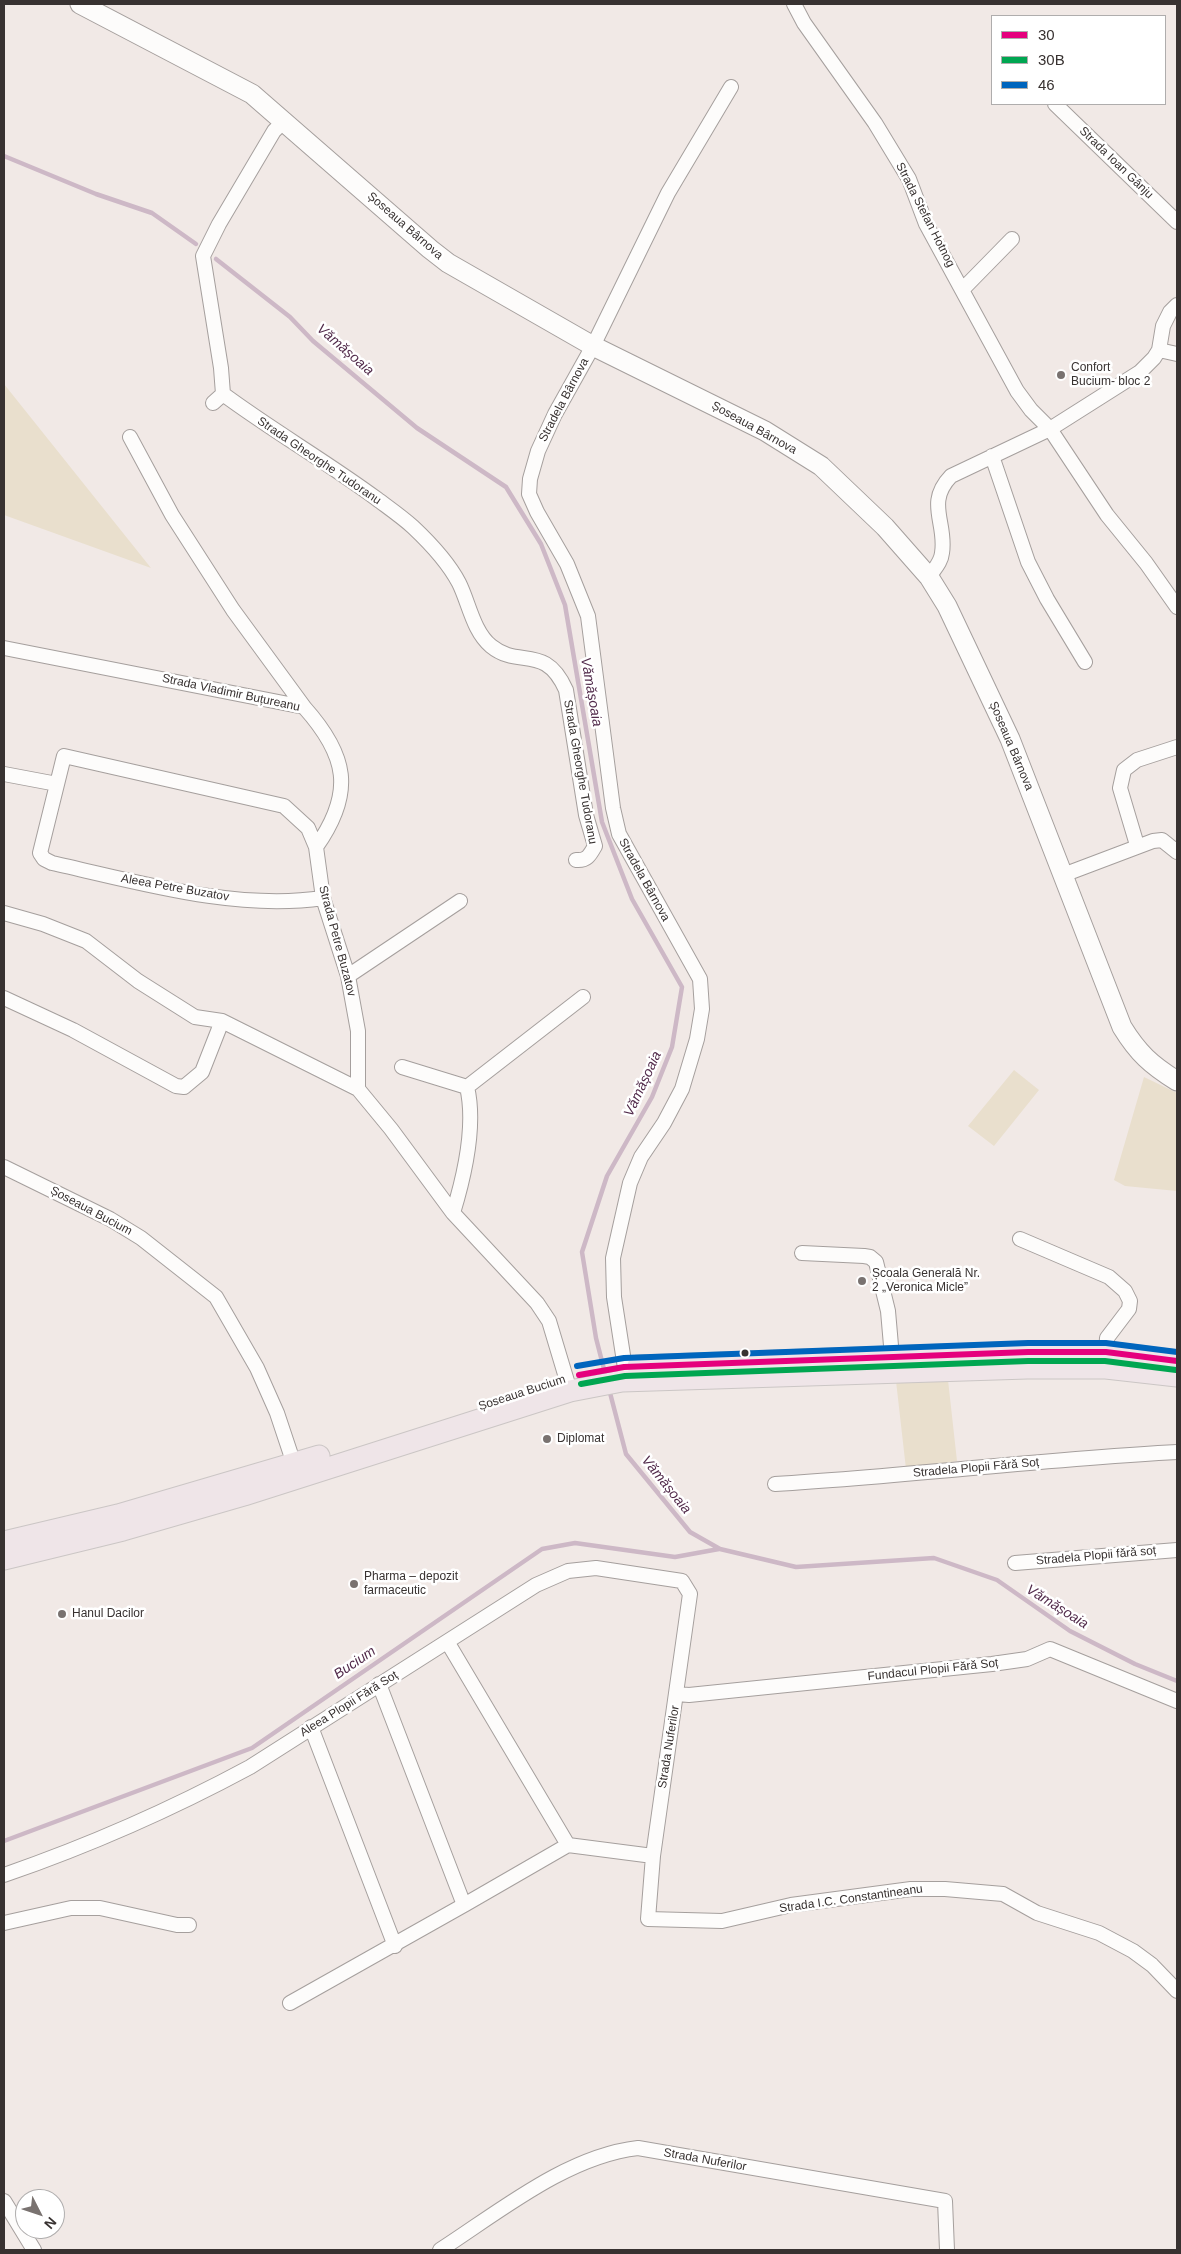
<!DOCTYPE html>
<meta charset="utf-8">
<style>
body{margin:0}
#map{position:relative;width:1181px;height:2254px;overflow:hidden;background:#f1e9e6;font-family:Helvetica,sans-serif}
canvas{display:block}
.frame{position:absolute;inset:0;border:5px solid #383231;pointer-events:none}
.legend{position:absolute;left:991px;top:15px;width:175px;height:90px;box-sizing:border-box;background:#fff;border:1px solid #afadad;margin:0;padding:6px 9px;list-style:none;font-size:15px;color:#383231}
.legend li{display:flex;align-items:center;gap:10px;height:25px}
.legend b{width:25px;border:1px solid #afadad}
.north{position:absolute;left:15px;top:2189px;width:50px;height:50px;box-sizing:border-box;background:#fff;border:1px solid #afadad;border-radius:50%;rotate:131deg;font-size:14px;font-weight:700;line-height:20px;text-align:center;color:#383231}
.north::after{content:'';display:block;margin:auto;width:18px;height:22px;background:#797270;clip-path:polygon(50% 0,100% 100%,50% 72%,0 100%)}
</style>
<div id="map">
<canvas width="1181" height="2254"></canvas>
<div class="frame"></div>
<ul class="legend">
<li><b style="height:6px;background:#e5007d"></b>30</li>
<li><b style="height:6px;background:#00a651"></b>30B</li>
<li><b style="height:6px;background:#0065bd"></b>46</li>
</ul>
<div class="north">N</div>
</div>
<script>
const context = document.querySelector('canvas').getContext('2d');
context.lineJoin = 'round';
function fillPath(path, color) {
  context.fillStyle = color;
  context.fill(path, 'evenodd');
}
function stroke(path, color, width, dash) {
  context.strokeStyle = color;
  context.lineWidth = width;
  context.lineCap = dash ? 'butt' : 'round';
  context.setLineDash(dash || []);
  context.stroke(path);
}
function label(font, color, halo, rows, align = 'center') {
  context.font = font + ' Helvetica,sans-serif';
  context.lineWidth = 5;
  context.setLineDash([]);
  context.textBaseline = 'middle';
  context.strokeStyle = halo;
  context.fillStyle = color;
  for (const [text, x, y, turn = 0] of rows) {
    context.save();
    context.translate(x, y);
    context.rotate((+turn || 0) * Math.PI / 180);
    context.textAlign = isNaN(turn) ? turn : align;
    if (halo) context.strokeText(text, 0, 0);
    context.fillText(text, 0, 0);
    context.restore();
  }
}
fillPath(new Path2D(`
 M4 384 151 568 4 515Z
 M1014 1070 1039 1090 994 1146 968 1126Z
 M1144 1077 1177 1093V1191L1125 1186 1114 1180Z
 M948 1380 957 1461 906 1469 896 1381Z`), '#e9dfcd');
stroke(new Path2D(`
 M4 156 96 194 152 213 196 244
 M216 259 290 317 313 341 417 428 506 487 541 544 565 605 602 822 632 899 682 987 672 1047 652 1097 607 1176 582 1252 596 1338 606 1377
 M609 1389 626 1454 690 1532 720 1549 796 1567 934 1558 997 1580 1070 1631 1135 1664 1177 1681
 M4 1841 252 1748 542 1549 575 1543 675 1557 719 1549`), '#cdb8c6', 4.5);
const street = new Path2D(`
 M794 4 804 23 875 123 909 179 926 224 1017 391 1031 410 1050 429 1107 515 1146 563 1177 607
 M1055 104 1177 222
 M963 289 1012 239
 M1159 350 1177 354
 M223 394C273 431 327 462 377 499 389 508 402 517 413 527 430 543 448 562 459 583 469 603 473 631 491 646 519 669 545 643 566 690L586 815 595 846C590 855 587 861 576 860
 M213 403 223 394 221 368 203 256 219 224 274 131 285 120
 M130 437 172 515 233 610 304 707
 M992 456 1028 562 1047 599 1085 662
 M929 577C934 569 941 563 942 553 947 523 925 503 951 476L1050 429 1140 372 1154 358 1159 350 1163 326 1170 312 1177 305
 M4 648 304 707C347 755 355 792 316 847
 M4 774 57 784
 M1137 845 1120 788 1124 770 1137 760 1177 747
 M1063 875 1153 841 1162 840 1177 852
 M323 898C235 911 138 882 52 863L44 859 40 853 64 756 284 806 308 828 316 847 323 898 348 976 358 1031V1089L391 1129 453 1213 537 1303 549 1321 570 1391
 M4 913 43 924 86 941 138 981 195 1017 222 1021 358 1089
 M348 976 460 901
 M4 998 73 1030 176 1086 184 1087 202 1072 222 1021
 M402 1067 467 1087
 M4 1167 110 1219 141 1238 216 1297 257 1368 277 1413 296 1470
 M453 1213C464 1177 476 1125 467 1087L583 997
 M1020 1239 1109 1277 1125 1291 1130 1301 1129 1309 1107 1338 1106 1352
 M802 1253 864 1256 870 1257 876 1262 888 1311 892 1357
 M627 1381 614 1297 613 1258 630 1183 641 1157 664 1123 682 1089 697 1039 702 1009 700 979 619 834 613 808 588 616 567 564 537 512 529 494 530 479 538 451 555 414 593 346 668 193 731 87
 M775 1484C910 1476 1043 1459 1177 1452
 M1015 1563 1177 1550
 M448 1643 568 1845
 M379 1684 464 1905 568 1845 653 1856
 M677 1694 689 1695 992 1664 1027 1659 1050 1649 1177 1701
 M311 1727 395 1946
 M4 1875C85 1847 174 1808 250 1767L536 1585 568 1571 596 1568 682 1581 690 1594 653 1856 648 1919 722 1921 791 1905 911 1889H945L1003 1894 1037 1913 1099 1933 1133 1951 1152 1965 1177 1991
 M4 1923 71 1908H100L177 1925H189
 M290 2003 464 1905
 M4 2201 34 2250
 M440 2250C499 2212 567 2156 638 2148L945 2201 947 2250`);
const secondary = new Path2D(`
 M80 4 252 94 430 249 448 263 593 346 765 431 821 466 885 527 929 577 947 606 1010 739 1122 1027C1138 1053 1151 1065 1177 1081`);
const primary = new Path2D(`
 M638 1366 1028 1352H1106L1177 1361
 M4 1542 118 1515 319 1456
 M4 1559 123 1530 244 1495 570 1391 622 1381 1027 1368H1106L1177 1376`);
stroke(street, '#a59f9d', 16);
stroke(secondary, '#a59f9d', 21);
stroke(primary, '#cbc6c5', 23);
stroke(street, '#fdfcfb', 14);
stroke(secondary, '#fdfcfb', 19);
stroke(primary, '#efe5e8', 21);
stroke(new Path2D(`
 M579 1375 624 1367 1028 1352H1106L1177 1361`), '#e5007d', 6);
stroke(new Path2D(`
 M581 1384 625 1376 1028 1361H1105L1176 1370`), '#00a651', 6);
stroke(new Path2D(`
 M577 1366 624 1358 1028 1343H1106L1177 1352`), '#0065bd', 6);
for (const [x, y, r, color] of [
 [1061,375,5,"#797270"],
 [862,1281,5,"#797270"],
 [745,1353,4.5,"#383231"],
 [547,1439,5,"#797270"],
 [354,1584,5,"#797270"],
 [62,1614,5,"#797270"]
]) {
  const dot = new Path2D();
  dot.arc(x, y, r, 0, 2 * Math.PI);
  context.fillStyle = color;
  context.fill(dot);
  stroke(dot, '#fff', 2);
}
label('12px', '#383231', '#fff', [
 ["Strada Ioan Gânju",1116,163,44],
 ["Strada Stefan Hotnog",925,215,63],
 ["Șoseaua Bârnova",405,226,41],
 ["Stradela Bârnova",564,400,-62],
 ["Șoseaua Bârnova",754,428,29],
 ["Strada Gheorghe Tudoranu",319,461,34],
 ["Strada Vladimir Buțureanu",231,693,12],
 ["Șoseaua Bârnova",1011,746,67],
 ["Strada Gheorghe Tudoranu",580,772,80],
 ["Stradela Bârnova",644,880,61],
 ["Aleea Petre Buzatov",175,888,10],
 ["Strada Petre Buzatov",337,941,75],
 ["Șoseaua Bucium",91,1211,28],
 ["Șoseaua Bucium",522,1393,-18],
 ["Stradela Plopii Fără Soț",976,1468,-5],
 ["Stradela Plopii fără soț",1096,1556,-5],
 ["Fundacul Plopii Fără Soț",933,1670,-6],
 ["Aleea Plopii Fără Soț",349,1704,-32],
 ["Strada Nuferilor",669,1747,-81],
 ["Strada I.C. Constantineanu",851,1899,-8],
 ["Strada Nuferilor",705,2160,10]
]);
label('12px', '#383231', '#fff', [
 ["Confort",1071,368],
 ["Bucium- bloc 2",1071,382],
 ["Școala Generală Nr.",872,1274],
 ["2 „Veronica Micle”",872,1288],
 ["Diplomat",557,1439],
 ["Pharma – depozit",364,1577],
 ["farmaceutic",364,1591],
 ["Hanul Dacilor",72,1614]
], 'left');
label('italic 14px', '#522b4b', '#fff', [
 ["Vămășoaia",345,350,41],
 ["Vămășoaia",591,692,80],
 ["Vămășoaia",643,1084,-65],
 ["Vămășoaia",666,1485,51],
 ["Vămășoaia",1057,1607,32],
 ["Bucium",355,1663,-34]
]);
</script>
